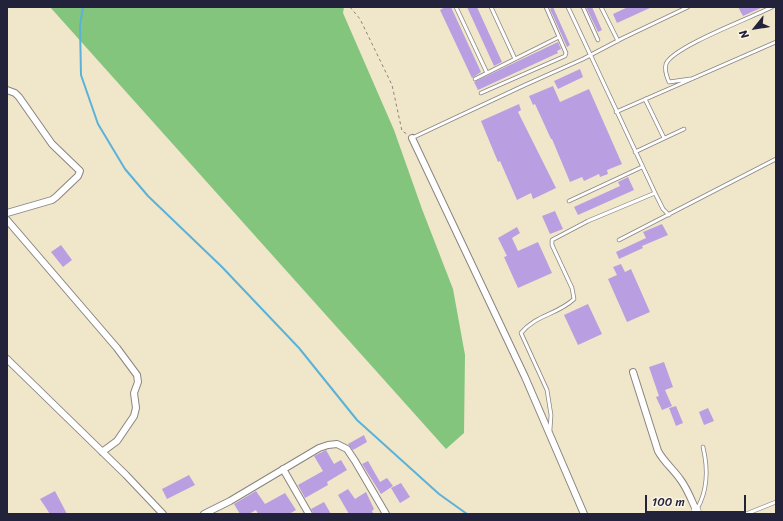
<!DOCTYPE html>
<style>
body{margin:0}
#map{position:relative;width:783px;height:521px;overflow:hidden;background:#f0e6c9;font-family:Sriracha,sans-serif}
canvas{display:block}
.frame{position:absolute;inset:0;border:8px solid #22223b;pointer-events:none}
.north{position:absolute;left:735px;top:8px;width:40px;height:40px;-webkit-text-stroke:3px #fcf5e5;paint-order:stroke;rotate:240deg;font-size:11px;font-weight:700;line-height:16px;text-align:center;color:#22223b}
.north::after{content:'';display:block;margin:auto;width:14px;height:18px;background:#22223b;clip-path:polygon(50% 0,100% 100%,50% 72%,0 100%)}
.scale{position:absolute;left:645px;top:495px;width:101px;height:18px;box-sizing:border-box;border:2px solid #22223b;border-top:0;padding-left:5px;font-size:12px;line-height:14px;white-space:nowrap;color:#22223b;-webkit-text-stroke:3px #fcf5e5;paint-order:stroke}
</style>
<div id="map">
<canvas width="783" height="521"></canvas>
<div class="frame"></div>
<div class="north">N</div>
<div class="scale">100 m</div>
</div>
<script>
const context = document.querySelector('canvas').getContext('2d');
context.lineJoin = 'round';
function fillPath(path, color) {
  context.fillStyle = color;
  context.fill(path, 'evenodd');
}
function stroke(path, color, width, dash) {
  context.strokeStyle = color;
  context.lineWidth = width;
  context.lineCap = dash ? 'butt' : 'round';
  context.setLineDash(dash || []);
  context.stroke(path);
}
fillPath(new Path2D(`
 M50 7H344L343 13 394 130 422 209 453 289 465 355 464 433 446 449Z`), '#84c57e');
stroke(new Path2D(`
 M83 7 80 26 81 75 98 124 125 169 148 196 222 267 299 348 357 420 439 494 467 514`), '#5bb2d8', 2);
fillPath(new Path2D(`
 M445 7H451L481 72 472 78 440 10Z
 M467 7H477L502 62 494 66Z
 M553 7 570 45 567 47 550 9Z
 M586 7H592L602 30 598 32Z
 M628 7H652L617 23 613 14Z
 M738 7H763L743 16Z
 M558 42 561 49 557 51 558 53 478 90 474 82Z
 M580 69 583 77 558 89 554 81Z
 M553 86 560 102 589 89 622 164 607 170 608 174 600 177 599 174 584 181 582 177 570 182 552 139H551L535 104 533 105 529 96Z
 M519 104 521 110 518 112 556 188 533 199 531 193 517 200 500 161 498 162 481 121Z
 M628 177 634 190 578 215 574 207 620 186 618 182Z
 M555 211 563 229 550 234 542 216Z
 M662 224 668 235 642 246 643 248 619 259 616 252 646 238 643 232Z
 M517 227 520 233 512 238 518 251 538 242 552 273 518 288 504 257 507 256 498 238Z
 M61 245 72 260 63 267 51 252Z
 M621 264 625 272 631 269 650 312 627 322 608 279 617 275 613 267Z
 M588 304 602 334 578 345 564 315Z
 M664 362 673 387 665 390 672 406 662 410 656 397 659 396 649 367Z
 M676 406 683 423 676 426 669 408Z
 M708 408 714 421 704 425 699 412Z
 M364 435 367 442 353 450 348 444Z
 M326 450 334 464 341 460 347 470 327 482 328 485 305 498 298 485 323 471 314 456Z
 M368 461 380 482 387 478 393 486 381 494 362 464Z
 M189 475 195 485 167 499 162 489Z
 M401 483 410 497 400 503 391 488Z
 M348 489 355 499 366 492 374 509 372 511 373 514H349L338 495Z
 M55 491 67 514H50L40 499Z
 M256 491 265 504 285 493 296 510 289 514H258L256 510 249 514H240L234 504Z
 M324 502 331 514H314L311 509Z`), '#b99fe1');
const lane = new Path2D(`
 M456 7 487 73
 M491 7 515 59
 M568 7 655 193 663 209 669 215
 M583 7 598 40
 M601 7 618 41
 M475 79 559 37
 M690 79 669 82C667 77 664 71 666 64 672 47 753 17 772 7
 M481 93 565 56 566 53 546 7
 M645 99 664 138
 M616 112 776 42
 M412 138 525 85 583 59 623 38 688 7
 M635 152 684 129
 M569 201 642 167
 M619 240 776 159
 M550 430 551 415 547 390 521 333C537 314 557 315 574 299L572 288 552 245V240L588 221 655 193
 M697 509C708 490 708 468 703 447
 M746 514 776 502`);
const street = new Path2D(`
 M7 90 15 93 19 97 52 144 80 171 78 176 56 197 52 200 7 213
 M412 138 525 377 584 514
 M7 220 117 348 137 375 138 382 134 393 136 408 134 416 117 441 102 452
 M7 359 126 475 163 514
 M633 372 658 451C664 462 673 469 680 479 687 488 691 499 696 510
 M283 469 309 514
 M204 514 230 501 319 448 328 445 337 444 347 449 355 461 386 514`);
const secondary = new Path2D(`
 M696 510 697 514`);
stroke(lane, '#898482', 4.5);
stroke(street, '#898482', 8);
stroke(secondary, '#898482', 10);
stroke(new Path2D(`
 M350 7 360 19 392 85 402 131 407 134`), '#898482', 1, [3, 3]);
stroke(lane, '#fff', 3);
stroke(street, '#fff', 6);
stroke(secondary, '#fff', 9);
</script>
